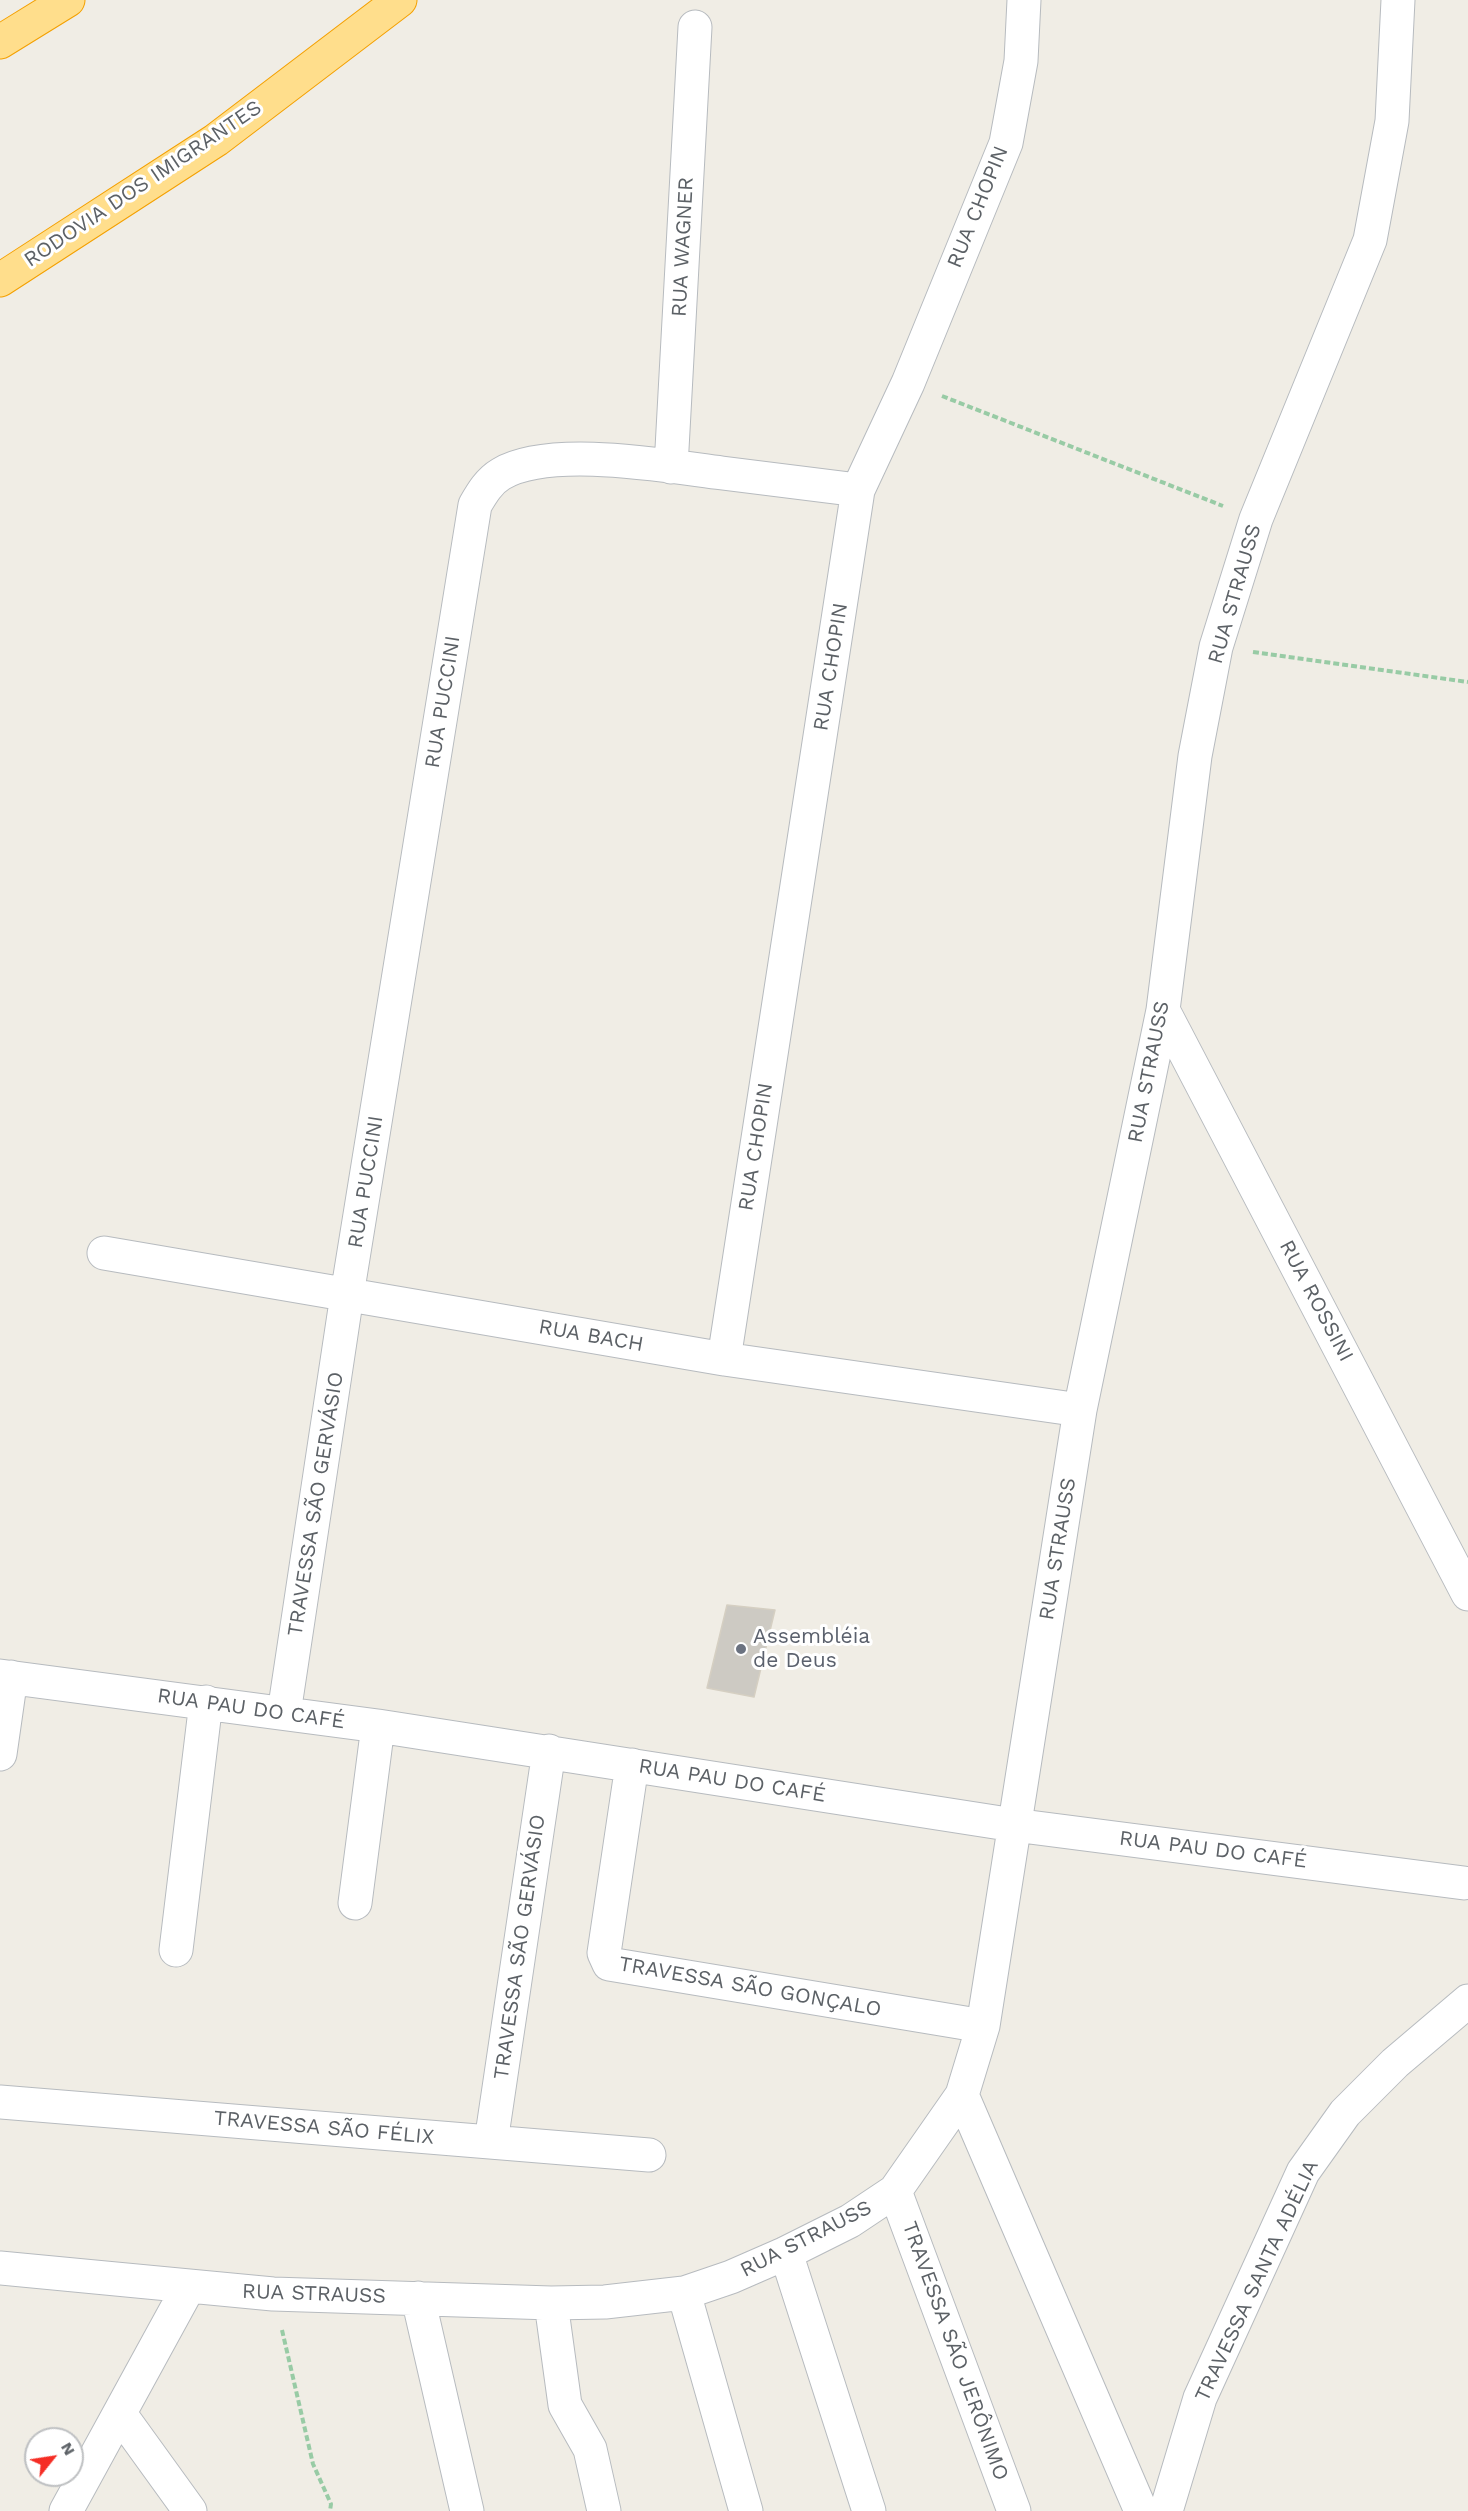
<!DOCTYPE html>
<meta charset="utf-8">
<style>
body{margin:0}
#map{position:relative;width:1468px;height:2511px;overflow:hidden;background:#f0ede5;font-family:"Work Sans",sans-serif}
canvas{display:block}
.north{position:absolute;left:24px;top:2427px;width:60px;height:60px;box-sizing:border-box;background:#fff;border:2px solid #bec0c2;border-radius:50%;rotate:60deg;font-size:16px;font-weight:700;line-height:24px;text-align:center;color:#5c6166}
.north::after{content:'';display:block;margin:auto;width:21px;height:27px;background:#f52e25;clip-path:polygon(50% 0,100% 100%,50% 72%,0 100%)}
</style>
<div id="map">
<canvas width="1468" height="2511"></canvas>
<div class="north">N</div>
</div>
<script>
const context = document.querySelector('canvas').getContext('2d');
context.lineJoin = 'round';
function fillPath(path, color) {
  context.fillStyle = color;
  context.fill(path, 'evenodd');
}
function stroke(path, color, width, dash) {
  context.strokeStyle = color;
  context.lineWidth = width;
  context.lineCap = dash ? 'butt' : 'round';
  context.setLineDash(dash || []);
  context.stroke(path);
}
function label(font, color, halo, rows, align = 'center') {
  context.font = font + ' "Work Sans",sans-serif';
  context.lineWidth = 6;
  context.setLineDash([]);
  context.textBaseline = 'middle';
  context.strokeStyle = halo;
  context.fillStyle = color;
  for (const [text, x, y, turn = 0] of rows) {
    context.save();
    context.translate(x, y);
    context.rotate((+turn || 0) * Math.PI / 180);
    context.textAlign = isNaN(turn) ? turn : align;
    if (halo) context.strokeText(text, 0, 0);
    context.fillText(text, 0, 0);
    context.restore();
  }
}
const building = new Path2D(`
 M727 1605 775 1610 754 1697 707 1688Z`);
fillPath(building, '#cdcac3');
stroke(building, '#d5cfc2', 1.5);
const minor = new Path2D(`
 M671 467 695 27
 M1163 1010 1468 1594
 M104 1253 724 1359 1080 1410
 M724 1359 858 490 908 383 1006 143 1021 61 1024 0
 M0 1676 378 1726 1014 1825 1464 1883
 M284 1713 347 1295 475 505C482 493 489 481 501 474 550 445 666 466 722 473 767 479 813 484 858 490
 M0 1754 11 1677
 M632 1765 604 1953 609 1964 983 2026
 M355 1903 378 1726
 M176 1950 206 1702
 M962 2095 1141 2511
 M0 2102 649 2155
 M491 2142 549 1751
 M895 2191 1014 2511
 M786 2253 869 2511
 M0 2268 273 2294 551 2303 605 2302 684 2293 731 2277 786 2253 850 2221 895 2191 962 2095 983 2026 1080 1410 1163 1010 1195 756 1216 647 1256 519 1370 240 1392 121 1398 0
 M684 2293 746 2511
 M418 2298 467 2511
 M551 2303 565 2405 590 2449 604 2511
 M120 2414 190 2511
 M66 2511 188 2288
 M1166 2511 1200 2398 1303 2172 1345 2113 1395 2063 1468 2001`);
const highway = new Path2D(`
 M0 42 68 0
 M0 280 216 140 400 0`);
stroke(minor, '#b7bbbf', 35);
stroke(highway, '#f4a000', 35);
stroke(new Path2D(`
 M942 396 1223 506
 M1253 652 1468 682
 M282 2330 313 2464 331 2504 330 2511`), '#98cba5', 4, [6, 3]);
stroke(minor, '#fff', 33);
stroke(highway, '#ffde8c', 33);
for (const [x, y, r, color] of [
 [741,1649,6,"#6b7280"]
]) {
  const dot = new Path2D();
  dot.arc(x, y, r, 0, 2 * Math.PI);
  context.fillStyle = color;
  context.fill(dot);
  stroke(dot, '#fff', 2);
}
label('21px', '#5c6166', '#fff', [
 ["RODOVIA DOS IMIGRANTES",143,184,-34],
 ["RUA CHOPIN",978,207,-68],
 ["RUA WAGNER",683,247,-87],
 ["RUA STRAUSS",1235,594,-74],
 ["RUA CHOPIN",831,667,-81],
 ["RUA PUCCINI",443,702,-81],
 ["RUA STRAUSS",1149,1072,-79],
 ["RUA CHOPIN",756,1147,-81],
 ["RUA PUCCINI",366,1182,-81],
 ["RUA ROSSINI",1316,1301,62],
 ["RUA BACH",591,1336,10],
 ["TRAVESSA SÃO GERVÁSIO",316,1504,-81],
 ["RUA STRAUSS",1058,1549,-81],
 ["RUA PAU DO CAFÉ",251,1709,8],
 ["RUA PAU DO CAFÉ",732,1781,9],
 ["RUA PAU DO CAFÉ",1213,1850,7],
 ["TRAVESSA SÃO GERVÁSIO",520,1947,-82],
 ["TRAVESSA SÃO GONÇALO",750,1987,10],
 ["TRAVESSA SÃO FÉLIX",324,2128,5],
 ["RUA STRAUSS",806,2239,-27],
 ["TRAVESSA SANTA ADÉLIA",1257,2281,-65],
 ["RUA STRAUSS",314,2294,2],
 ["TRAVESSA SÃO JERÔNIMO",955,2351,70]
]);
label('21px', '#5b616d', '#fff', [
 ["Assembléia",753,1637],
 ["de Deus",753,1661]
], 'left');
</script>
